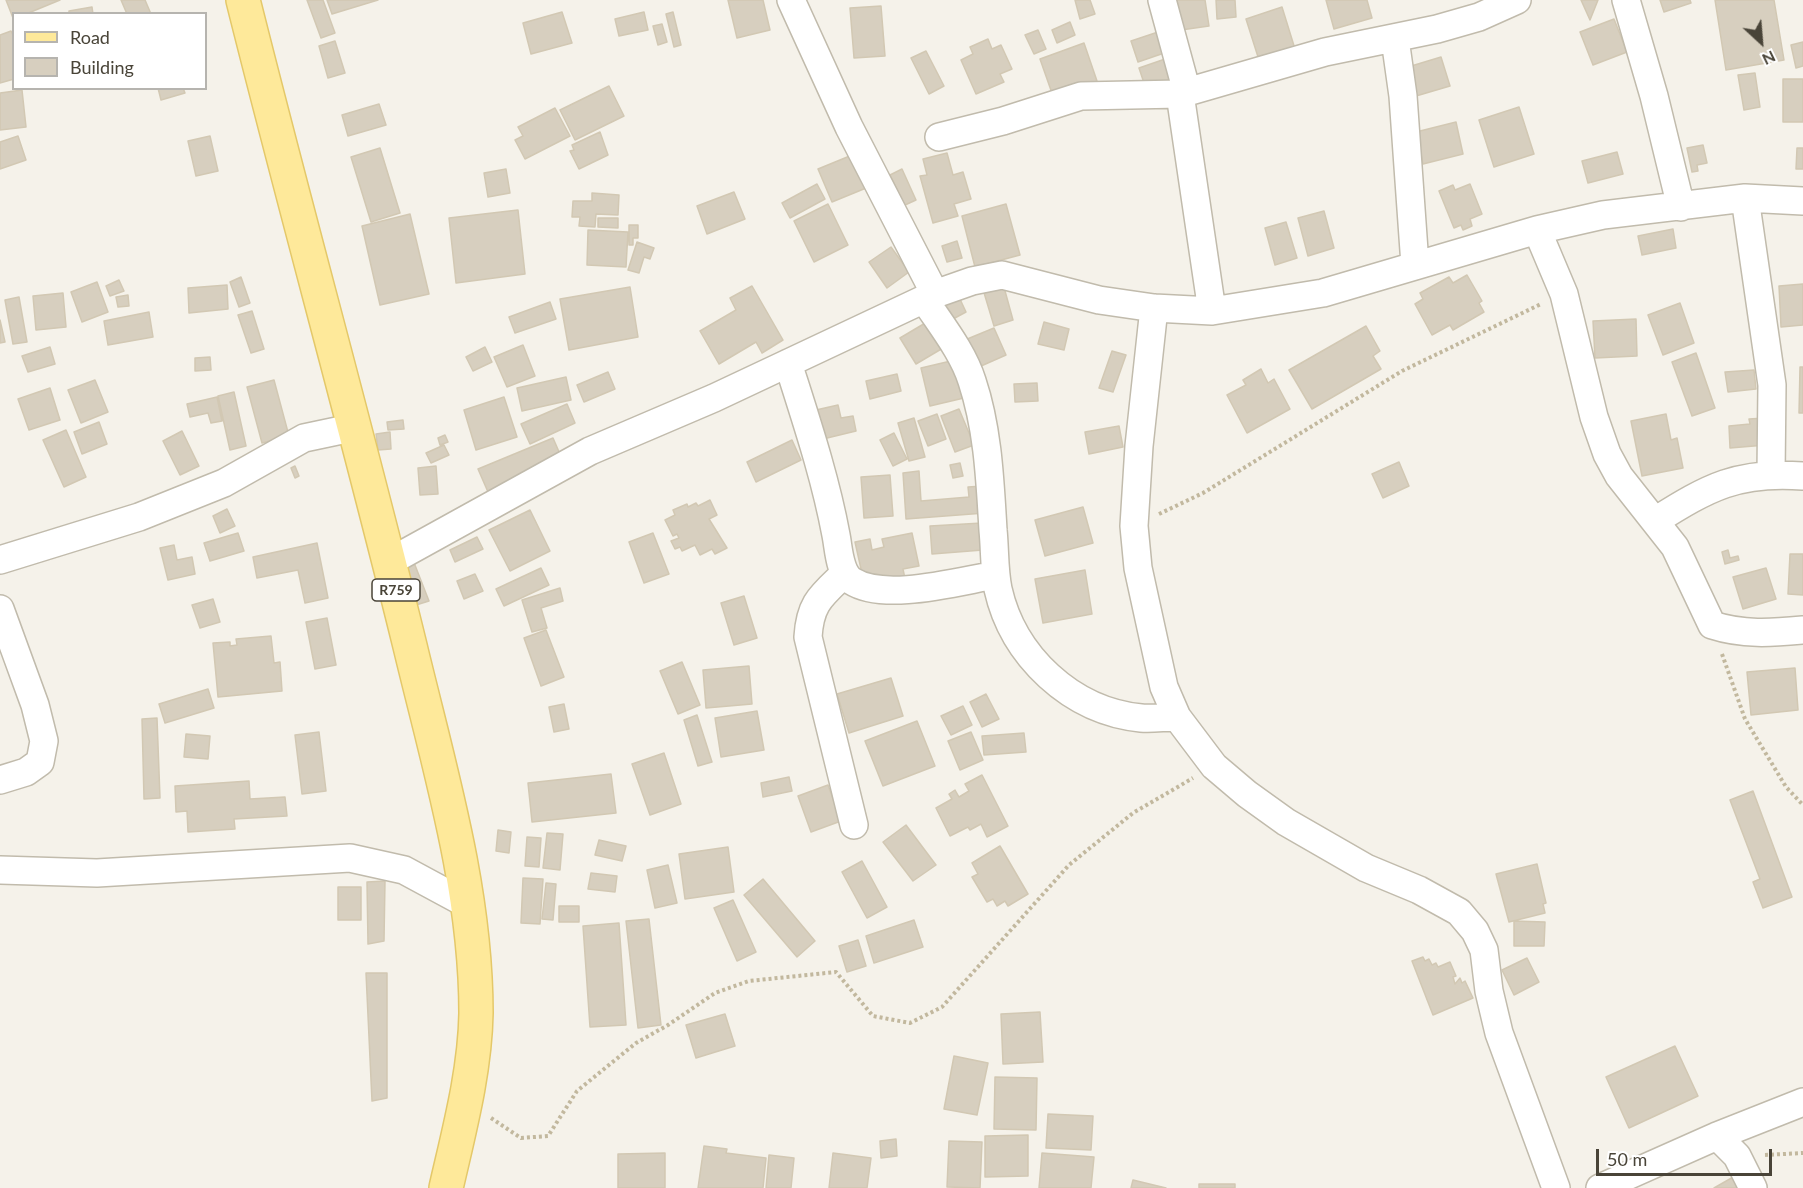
<!DOCTYPE html>
<style>
body{margin:0}
#map{position:relative;width:1803px;height:1188px;overflow:hidden;background:#f5f2ea;font-family:Lato,sans-serif}
canvas{display:block}
.legend{position:absolute;left:12px;top:12px;width:195px;height:78px;box-sizing:border-box;background:#fff;border:2px solid #b6b4af;margin:0;padding:8px 10px;list-style:none;font-size:18px;color:#494438}
.legend li{display:flex;align-items:center;gap:12px;height:30px}
.legend b{width:30px;border:2px solid #b6b4af}
.north{position:absolute;left:1731px;top:12px;width:60px;height:60px;-webkit-text-stroke:4px #fff;paint-order:stroke;rotate:154deg;font-size:16px;font-weight:700;line-height:24px;text-align:center;color:#494438}
.north::after{content:'';display:block;margin:auto;width:21px;height:27px;background:#494438;clip-path:polygon(50% 0,100% 100%,50% 72%,0 100%)}
.scale{position:absolute;left:1596px;top:1149px;width:176px;height:27px;box-sizing:border-box;border:3px solid #494438;border-top:0;padding-left:8px;font-size:18px;line-height:21px;white-space:nowrap;color:#494438;-webkit-text-stroke:4px #fff;paint-order:stroke}
</style>
<div id="map">
<canvas width="1803" height="1188"></canvas>
<ul class="legend">
<li><b style="height:8px;background:#fee99a"></b>Road</li>
<li><b style="height:16px;background:#d7cfbf"></b>Building</li>
</ul>
<div class="north">N</div>
<div class="scale">50 m</div>
</div>
<script>
const context = document.querySelector('canvas').getContext('2d');
context.lineJoin = 'round';
function fillPath(path, color) {
  context.fillStyle = color;
  context.fill(path, 'evenodd');
}
function stroke(path, color, width, dash) {
  context.strokeStyle = color;
  context.lineWidth = width;
  context.lineCap = dash ? 'butt' : 'round';
  context.setLineDash(dash || []);
  context.stroke(path);
}
function label(font, color, halo, rows, align = 'center') {
  context.font = font + ' Lato,sans-serif';
  context.lineWidth = 5;
  context.setLineDash([]);
  context.textBaseline = 'middle';
  context.strokeStyle = halo;
  context.fillStyle = color;
  for (const [text, x, y, turn = 0] of rows) {
    context.save();
    context.translate(x, y);
    context.rotate((+turn || 0) * Math.PI / 180);
    context.textAlign = isNaN(turn) ? turn : align;
    if (halo) context.strokeText(text, 0, 0);
    context.fillText(text, 0, 0);
    context.restore();
  }
}
const building = new Path2D(`
 M6 0H60L26 14H14L13 18Z
 M121 0H145L151 14H127Z
 M307 0H323L335 33 321 38Z
 M327 0H378L332 14Z
 M728 0H763L770 30 737 38Z
 M1075 0H1090L1095 14 1080 19Z
 M1177 0H1205L1209 26 1181 30Z
 M1216 0H1235L1236 17 1217 19Z
 M1326 0H1367L1372 18 1334 29Z
 M1581 0H1598L1590 20Z
 M1660 0H1690L1691 3 1664 12Z
 M1715 0H1774L1784 60 1726 70Z
 M881 6 885 56 854 58 850 8Z
 M92 7 93 14H69V11Z
 M1282 7 1295 49 1259 60 1246 19Z
 M562 12 572 43 531 54 523 23Z
 M644 12 648 30 619 36 615 19Z
 M673 12 681 45 674 47 666 14Z
 M1614 19 1627 52 1593 65 1580 32Z
 M1070 22 1075 35 1057 43 1052 30Z
 M662 24 667 42 658 45 653 26Z
 M1038 30 1046 49 1034 54 1025 35Z
 M1164 30 1170 51 1138 62 1131 41Z
 M11 31 14 37V79L0 83V35Z
 M988 39 992 49 1001 45 1012 69 1000 74 1004 82 976 94 961 60 973 54 970 47Z
 M335 41 345 73 328 78 319 46Z
 M1803 42V66L1796 68 1791 45Z
 M1084 43 1097 81 1053 96 1040 59Z
 M926 51 944 86 929 94 911 58Z
 M1441 57 1450 86 1416 96 1408 67Z
 M1168 58 1175 78 1146 89 1139 68Z
 M1755 73 1760 107 1744 110 1738 75Z
 M1783 79H1803V122H1783Z
 M609 86 624 116 575 140 560 110Z
 M158 88H183L185 93 161 100Z
 M22 90 26 127 0 130V93Z
 M379 104 386 125 348 136 342 115Z
 M1519 107 1534 154 1494 167 1479 120Z
 M555 108 570 136 525 159 515 140 523 136 518 127Z
 M1456 122 1463 154 1423 164 1416 132Z
 M600 132 608 155 579 169 570 151 574 150 572 145Z
 M18 136 26 160 0 169V142Z
 M210 136 218 171 196 176 188 141Z
 M1703 145 1707 163 1697 165 1698 171 1692 172 1687 148Z
 M380 148 400 213 371 222 351 157Z
 M1797 148H1803V169H1796Z
 M1617 152 1623 174 1588 183 1582 161Z
 M857 153 871 186 832 202 818 169Z
 M947 153 953 175 963 172 971 199 954 204 958 216 933 223 920 176 927 175 923 159Z
 M506 169 510 193 488 197 484 173Z
 M902 169 916 200 905 205 890 175Z
 M817 184 825 199 790 218 782 203Z
 M1470 184 1482 214 1470 219 1472 226 1463 230 1461 225 1454 228 1439 191 1453 185 1455 190Z
 M734 192 745 219 707 234 697 206Z
 M592 193 619 195 618 215 596 214 595 227 579 226 580 217H572L573 201H592Z
 M828 204 848 245 814 262 794 221Z
 M1006 204 1020 255 975 267 962 216Z
 M518 210 525 274 456 283 449 218Z
 M1324 211 1334 248 1308 256 1298 218Z
 M410 214 429 294 380 305 362 226Z
 M598 218H618V228L598 227Z
 M1286 222 1297 258 1275 265 1265 228Z
 M629 225H638V238H633V245H629Z
 M1673 229 1676 248 1642 255 1638 236Z
 M588 230 628 232 626 267 587 265Z
 M957 241 962 258 947 262 942 246Z
 M637 242 654 248 650 259 644 257 639 273 628 270Z
 M891 247 909 272 887 288 869 262Z
 M1467 275 1482 301 1479 303 1484 312 1453 330 1450 325 1432 335 1415 304 1423 299 1420 293 1449 277 1453 283Z
 M241 277 250 303 239 307 230 282Z
 M119 280 124 291 110 296 106 286Z
 M1002 280 1013 320 994 326 982 286Z
 M97 282 108 312 82 322 71 292Z
 M1803 284V325L1781 327 1779 286Z
 M227 285 228 309 189 313 188 288Z
 M752 286 783 340 762 353 756 342 719 364 700 331 736 310 730 298Z
 M630 287 638 337 569 350 560 299Z
 M63 293 66 327 36 330 33 296Z
 M128 295 129 306 118 307 116 297Z
 M19 297 27 342 13 344 5 300Z
 M959 297 966 312 953 319 945 305Z
 M550 302 556 319 515 333 509 317Z
 M1680 303 1694 343 1663 355 1648 315Z
 M252 311 264 349 251 353 238 315Z
 M149 312 153 337 108 345 104 321Z
 M1636 319 1637 356 1595 358 1593 321Z
 M0 320 5 342 0 343Z
 M927 322 943 348 916 364 900 338Z
 M1044 322 1069 329 1064 350 1038 344Z
 M1366 326 1380 351 1373 356 1381 369 1312 409 1289 370Z
 M994 328 1006 355 972 370 960 342Z
 M523 345 535 376 507 387 494 357Z
 M50 347 55 364 28 372 22 356Z
 M485 347 492 362 473 371 466 357Z
 M1112 351 1126 355 1113 392 1099 388Z
 M1696 353 1715 408 1692 416 1672 362Z
 M210 357 211 370 195 371V358Z
 M955 360 964 398 930 406 921 368Z
 M1800 367H1803V413H1799Z
 M1261 369 1268 383 1274 379 1290 409 1247 433 1227 395 1246 385 1243 380Z
 M1754 370 1756 389 1728 392 1725 372Z
 M608 372 615 389 584 402 577 385Z
 M897 374 901 391 870 399 866 381Z
 M566 377 571 400 522 411 517 388Z
 M95 380 108 412 81 423 68 390Z
 M274 380 289 436 262 443 247 387Z
 M1037 383 1038 401 1015 402 1014 384Z
 M50 388 60 420 29 430 18 399Z
 M234 392 246 446 230 450 218 396Z
 M217 397 222 421 211 423 208 413 190 417 187 404Z
 M504 397 517 437 476 450 464 410Z
 M567 404 575 423 530 444 521 424Z
 M838 405 841 418 853 416 856 431 823 439 816 410Z
 M959 409 974 445 955 452 941 416Z
 M937 414 946 439 928 446 918 421Z
 M1666 414 1671 440 1677 438 1683 468 1642 476 1631 421Z
 M914 418 925 457 909 461 898 423Z
 M1765 418 1766 445 1730 448 1729 426 1750 424 1749 419Z
 M403 420 404 429 388 430 387 422Z
 M99 422 107 444 82 454 74 432Z
 M1119 426 1123 447 1089 454 1085 432Z
 M66 430 86 477 64 487 43 440Z
 M182 431 199 466 180 475 163 441Z
 M390 432 391 449 378 450 376 434Z
 M894 433 907 459 893 466 880 440Z
 M445 435 448 442 440 445 438 438Z
 M553 438 563 461 488 492 478 469Z
 M792 440 801 460 756 482 747 462Z
 M444 445 449 455 431 463 426 453Z
 M1399 462 1409 486 1383 498 1372 474Z
 M960 463 963 476 953 478 950 465Z
 M295 466 299 476 295 478 291 468Z
 M436 466 438 494 420 495 418 468Z
 M919 471 921 501 969 497 968 487 983 486 985 513 906 519 903 473Z
 M890 475 893 516 864 518 861 477Z
 M710 500 717 515 709 519 727 548 715 554 712 549 700 555 695 545 682 551 680 547 675 549 671 541 679 538 677 534 673 536 665 520 675 515 673 510 687 504 688 507 696 503 698 506Z
 M1083 507 1093 543 1045 556 1035 520Z
 M227 509 235 526 220 533 213 516Z
 M530 510 550 551 510 571 489 530Z
 M982 523 983 550 932 554 930 526Z
 M238 533 244 551 210 561 204 543Z
 M653 533 669 574 644 583 629 542Z
 M912 533 919 566 903 569 905 579 879 585 877 575 863 578 855 542 870 539 872 550 884 547 882 539Z
 M477 537 483 549 455 562 450 550Z
 M317 543 328 598 305 603 298 570 257 578 253 557Z
 M174 545 177 560 192 557 195 574 168 580 160 548Z
 M1728 550 1730 558 1738 556 1739 560 1725 564 1722 552Z
 M1790 554H1803V595L1788 594Z
 M413 560 429 601 416 605 401 565Z
 M541 568 549 585 504 606 496 589Z
 M1766 568 1776 599 1743 609 1733 577Z
 M1085 570 1092 614 1043 623 1035 579Z
 M475 574 483 591 464 599 457 581Z
 M560 588 563 601 541 608 547 628 532 632 522 600Z
 M744 596 757 638 734 645 721 603Z
 M213 599 220 622 200 628 192 605Z
 M327 618 336 665 315 669 306 622Z
 M546 630 564 677 541 686 524 638Z
 M271 636 274 663 280 662 282 691 218 697 213 643 230 642V646L237 645 236 639Z
 M682 662 700 705 678 714 660 671Z
 M749 666 752 704 706 708 703 670Z
 M1795 668 1798 710 1751 715 1747 672Z
 M891 678 903 716 849 733 837 694Z
 M208 689 214 708 165 723 159 704Z
 M986 694 999 719 982 727 970 702Z
 M564 704 569 729 554 732 549 707Z
 M963 706 972 725 951 735 941 716Z
 M757 711 764 750 721 757 715 718Z
 M697 715 712 762 698 766 684 720Z
 M157 718 160 798 144 799 142 719Z
 M917 721 935 766 883 786 865 741Z
 M319 732 326 791 302 794 295 735Z
 M971 732 983 760 960 770 948 741Z
 M1024 733 1026 752 984 755 982 736Z
 M186 734 210 736 208 759 184 757Z
 M664 753 681 804 650 815 632 764Z
 M611 774 616 813 532 822 528 783Z
 M982 775 1008 826 987 837 981 824 970 830 968 827 950 836 936 808 952 799 949 794 955 790 959 797 969 791 965 784Z
 M789 777 792 791 763 797 761 783Z
 M249 781 250 799 285 797 287 816 234 819 235 829 188 832 187 811 176 812 175 786Z
 M828 785 841 821 811 832 798 796Z
 M1753 791 1792 897 1763 908 1753 882 1760 879 1730 800Z
 M906 825 936 865 913 881 883 842Z
 M498 830 511 832 509 853 496 851Z
 M547 833 563 834 560 870 543 868Z
 M527 837 541 838 539 867 525 866Z
 M599 840 626 846 622 861 595 855Z
 M1000 846 1028 894 1008 906 1005 901 997 906 993 899 987 902 972 877 978 874 972 863Z
 M728 847 734 892 685 899 679 854Z
 M862 861 887 907 867 918 842 872Z
 M1537 864 1546 903 1543 904 1545 913 1509 922 1496 874Z
 M668 865 677 903 655 908 647 870Z
 M591 873 617 876 615 892 588 889Z
 M523 878 543 879 540 924 521 923Z
 M763 879 815 941 797 957 744 895Z
 M385 881 384 941 368 944 367 882Z
 M546 883 556 884 553 920 542 919Z
 M338 887H361V920H338Z
 M733 900 756 952 737 961 714 908Z
 M559 906H579V922H559Z
 M649 919 661 1025 638 1028 626 921Z
 M914 920 923 947 874 963 866 936Z
 M1514 921 1545 922 1544 946H1514Z
 M619 923 626 1025 590 1027 583 926Z
 M858 940 866 966 847 972 839 946Z
 M1423 957 1425 961 1429 959 1432 965 1436 963 1438 967 1450 962 1456 976 1453 977 1455 984 1460 978 1462 983 1465 981 1473 998 1433 1015 1412 961Z
 M1527 958 1539 982 1514 995 1502 970Z
 M366 973H387V1098L372 1101Z
 M1040 1012 1043 1062 1003 1064 1001 1014Z
 M725 1014 735 1046 696 1058 686 1025Z
 M1675 1046 1698 1096 1629 1128 1606 1077Z
 M954 1056 988 1063 977 1115 944 1109Z
 M995 1077 1037 1078 1036 1130 994 1129Z
 M1048 1114 1093 1116 1091 1150 1046 1148Z
 M1028 1135V1176L985 1177V1136Z
 M896 1139 897 1156 881 1158 880 1141Z
 M949 1141 982 1142 980 1188 947 1187Z
 M704 1146 727 1149 726 1153 766 1158 763 1188H698Z
 M665 1153V1188H618V1154Z
 M833 1153 871 1158 867 1188H829Z
 M1042 1153 1094 1157 1091 1188H1039Z
 M769 1155 794 1158 791 1188H766Z
 M1735 1176 1741 1188H1714Z
 M1133 1180 1166 1188H1131Z
 M1199 1184H1235V1188H1199Z`);
fillPath(building, '#d7cfbf');
stroke(building, '#d2c8b3', 1.5);
const minor = new Path2D(`
 M791 0 849 127 935 294
 M1162 0 1187 92
 M1626 0 1654 96 1681 207
 M1395 39 1403 96 1415 265
 M1180 94 1212 311
 M939 137 1003 121 1081 96 1180 94 1325 52 1437 29 1479 17 1517 0
 M1745 198 1772 385 1771 474
 M1537 230 1564 294 1594 417 1607 454 1619 476 1675 547 1712 625C1743 635 1771 633 1803 630
 M924 299C941 325 963 352 972 381 988 429 990 480 993 530 995 549 994 570 998 589 1013 656 1071 711 1141 718 1152 719 1165 717 1177 717
 M1154 308 1139 446 1134 526 1138 568 1164 687 1177 717 1214 766 1247 794 1286 822 1366 868 1419 890 1459 912 1475 931 1484 950 1489 991 1499 1033 1556 1188
 M788 363C806 420 825 476 836 535 839 550 839 572 852 581 885 602 959 581 996 575
 M1655 521C1709 487 1738 471 1803 476
 M0 560 139 517 224 483 304 438 356 427
 M389 562 590 451 714 398 935 294 972 281 1002 275 1099 300 1154 308 1212 311 1323 293 1537 230 1603 215 1745 198 1803 201
 M844 574C821 596 810 603 808 637L854 825
 M0 609 35 705 44 741 40 762 26 772 0 780
 M0 870 97 873 350 858 404 870 467 904
 M1717 1136 1737 1156 1753 1188
 M1600 1188 1717 1136 1803 1102`);
const primary = new Path2D(`
 M243 0C297 216 357 430 410 646 439 767 476 888 476 1013 475 1072 459 1131 446 1188`);
stroke(minor, '#c1bbac', 30);
stroke(primary, '#e4c869', 36);
stroke(new Path2D(`
 M1159 514 1203 493 1402 371 1541 304
 M1722 654 1745 719 1786 787 1803 805
 M491 1118 521 1138 548 1136 577 1091 636 1043 668 1025 715 993 749 981 836 972 873 1016 910 1023 942 1007 1069 865 1133 813 1193 778
 M1765 1155 1803 1153`), '#c2b89e', 4, [3, 3]);
stroke(minor, '#fff', 27);
stroke(primary, '#fee99a', 33);
for (const [x, y, w] of [
 [396,590,48]
]) {
  const box = new Path2D();
  box.roundRect(x - w / 2, y - 11, w, 22, 4.5);
  context.fillStyle = '#fff';
  context.fill(box);
  stroke(box, '#494438', 1.5);
}
label('bold 14px', '#494438', null, [
 ["R759",396,590]
]);
</script>
